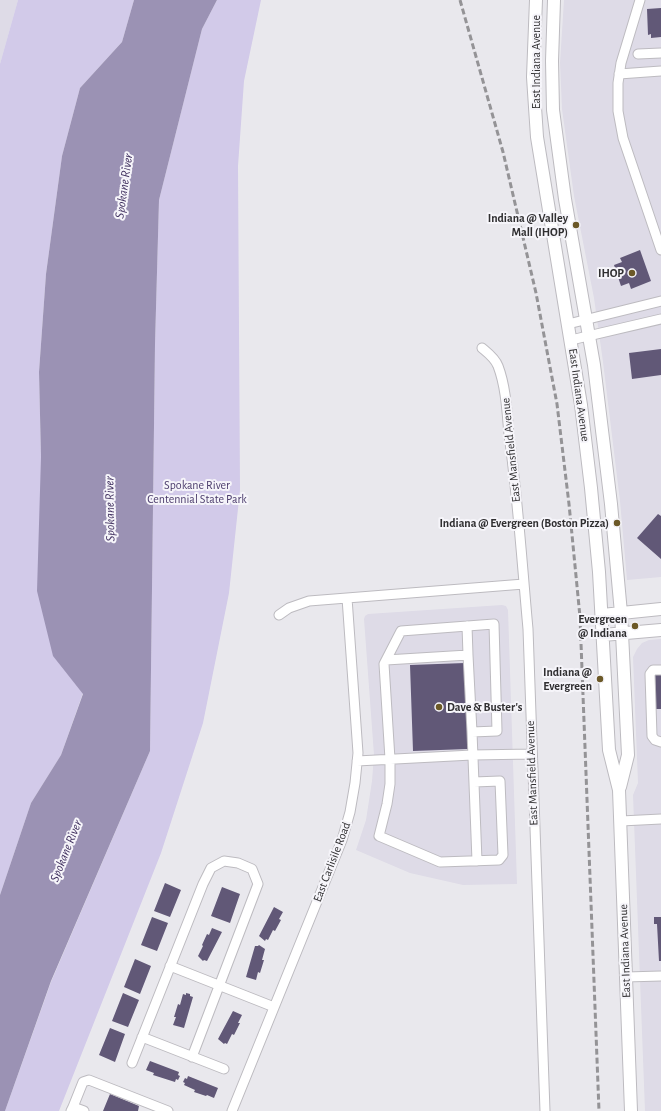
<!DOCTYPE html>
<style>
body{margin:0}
canvas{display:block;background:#e9e8ed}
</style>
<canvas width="661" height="1111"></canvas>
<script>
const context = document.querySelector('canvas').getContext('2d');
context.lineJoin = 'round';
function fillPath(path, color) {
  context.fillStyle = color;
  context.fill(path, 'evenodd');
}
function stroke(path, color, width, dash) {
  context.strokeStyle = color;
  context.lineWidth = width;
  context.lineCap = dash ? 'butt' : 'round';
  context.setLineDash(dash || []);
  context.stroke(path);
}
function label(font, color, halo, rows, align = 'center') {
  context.font = font + ' "Alegreya Sans",sans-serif';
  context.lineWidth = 4;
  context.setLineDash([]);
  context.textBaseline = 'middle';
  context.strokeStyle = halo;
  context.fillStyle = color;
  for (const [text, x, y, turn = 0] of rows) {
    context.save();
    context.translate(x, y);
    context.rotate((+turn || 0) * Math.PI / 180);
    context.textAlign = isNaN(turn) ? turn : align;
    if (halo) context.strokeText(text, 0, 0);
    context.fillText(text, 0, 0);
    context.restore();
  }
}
fillPath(new Path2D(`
 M0 0H18L0 64Z
 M564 0H661V577L627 580 620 501 603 362 594 298 574 196 562 109 560 63Z
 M502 605 506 606 508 610 517 884 463 885 410 873 356 850 366 820 372 781 374 755 364 619 365 616 368 614Z
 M661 639V1111H645L633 795 638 783 633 657 637 649 642 643 649 640Z`), '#dedbe7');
fillPath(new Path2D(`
 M18 0H134L122 42 80 88 62 156 46 274 39 372 41 457 54 656 83 693 61 755 31 803 0 895V64Z
 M217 0H261L244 81 238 166 240 490 229 593 203 723 161 853 59 1111H5L51 982 150 751 155 344 159 200 202 29Z`), '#d2cae9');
fillPath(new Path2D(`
 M134 0H217L202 29 159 200 155 344 150 751 51 981 5 1111H0V895L31 803 61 755 83 694 53 656 37 591 41 457 39 372 46 274 62 156 80 88 122 42Z`), '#9b92b4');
fillPath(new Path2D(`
 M661 8V37L651 38V34L648 35 647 9Z
 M640 250 651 281 631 289 629 283 621 286 614 265 622 262 620 258Z
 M661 349V375L632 379 629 353Z
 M658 514 661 516V559L637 538Z
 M465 663 468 749 413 751 410 665Z
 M655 675H661V709H656Z
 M165 883 181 890 170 917 154 911Z
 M222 887 240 894 230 923 211 916Z
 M274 907 283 912 279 919 281 920 275 931 273 930 268 940 266 939 265 941 259 936Z
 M152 917 168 923 157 951 141 945Z
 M654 917H661V961H659L657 924H654Z
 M212 928 222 932 207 961 204 960 203 961 198 956 203 946 202 945 207 934 209 935Z
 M259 945 265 949 262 960H264L260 973 258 972 256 980 246 977 255 946H258Z
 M135 959 151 966 140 994 124 987Z
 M123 993 139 1000 128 1027 112 1021Z
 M186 993 190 994V996L193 997 184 1028 173 1025 176 1017H174L178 1004 180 1005 183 994 186 995Z
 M233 1011 242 1015 238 1023H240L234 1035 232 1034 227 1044 225 1043 224 1044 218 1039Z
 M110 1028 125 1034 115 1062 99 1055Z
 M150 1061 179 1072 178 1075 180 1076 178 1080 176 1079 175 1082 153 1075 154 1073 146 1070Z
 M188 1076 218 1088 214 1098 207 1095 206 1096 194 1092 195 1090 184 1085 185 1083 183 1082 185 1078 187 1079Z
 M110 1094 139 1106 138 1111H103Z`), '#615877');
const minor = new Path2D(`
 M640 0 621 63 618 83V111L623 138 661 250
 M638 54 661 53
 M619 74 661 71
 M568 324 661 301
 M571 340 661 319
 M482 348C488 353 495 358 498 366 506 387 507 412 509 435 518 499 522 564 528 629L545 1111
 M279 615 289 608 309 601 524 584
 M468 655 472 732
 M386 660 468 655 467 626
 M661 670H653L650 674 652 736 655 740 661 742
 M357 761 472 755 532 754
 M474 782 500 781 503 855 499 860 440 862 379 836 387 804 390 784V759L384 664 401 631 494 624 497 731 472 732 477 861
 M621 821 661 819
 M170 966 274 1007
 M626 977 661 976
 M142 1037 224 1069
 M132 1063 203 884 211 868 224 861 238 863 252 869 258 884 192 1057
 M73 1107 83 1082 89 1080 168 1111
 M71 1111 73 1107 84 1111
 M232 1111 342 840 350 812 355 783 358 753 347 598`);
const major = new Path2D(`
 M536 0 533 77 537 137 581 405 591 488 599 572 609 750 619 790 631 1111
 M554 0 552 61 553 110 565 199 594 365 611 504 621 613 628 755 620 787
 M602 615 661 609
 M603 635 661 630`);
stroke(minor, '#bdbbc0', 11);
stroke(major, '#bdbbc0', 14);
stroke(minor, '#fff', 9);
stroke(major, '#fff', 12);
stroke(new Path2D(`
 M460 0 503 152 536 293 557 404 569 504 580 617 599 1111`), '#949396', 3, [6, 3]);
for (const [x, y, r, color] of [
 [576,225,4,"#6c5927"],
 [632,273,4,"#6c5927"],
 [617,523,4,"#6c5927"],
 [635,626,4,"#6c5927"],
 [600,679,4,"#6c5927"],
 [439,707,4,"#6c5927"]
]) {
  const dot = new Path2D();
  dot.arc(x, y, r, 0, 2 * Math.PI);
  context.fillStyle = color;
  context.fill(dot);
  stroke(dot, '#f6f5fa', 1.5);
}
label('12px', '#302f31', '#f6f5fa', [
 ["East Indiana Avenue",536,62,-90],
 ["East Indiana Avenue",579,395,82],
 ["East Mansfield Avenue",511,450,-96],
 ["East Mansfield Avenue",532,773,-92],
 ["East Carlisile Road",332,862,-69],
 ["East Indiana Avenue",625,951,-92]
]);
label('bold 12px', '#302f31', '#f6f5fa', [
 ["Indiana @ Valley",568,218],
 ["Mall (IHOP)",568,232],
 ["IHOP",624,273],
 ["Indiana @ Evergreen (Boston Pizza)",609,523],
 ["Evergreen",627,619],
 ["@ Indiana",627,633],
 ["Indiana @",592,672],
 ["Evergreen",592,686],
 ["Dave & Buster's",447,707,"left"]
], 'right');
label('12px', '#4a3b6b', '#f6f5fa', [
 ["Spokane River",197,485],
 ["Centennial State Park",197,499]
]);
label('italic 13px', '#40305f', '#f6f5fa', [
 ["Spokane River",124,186,-82],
 ["Spokane River",110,509,-91],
 ["Spokane River",66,851,-68]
]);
</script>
